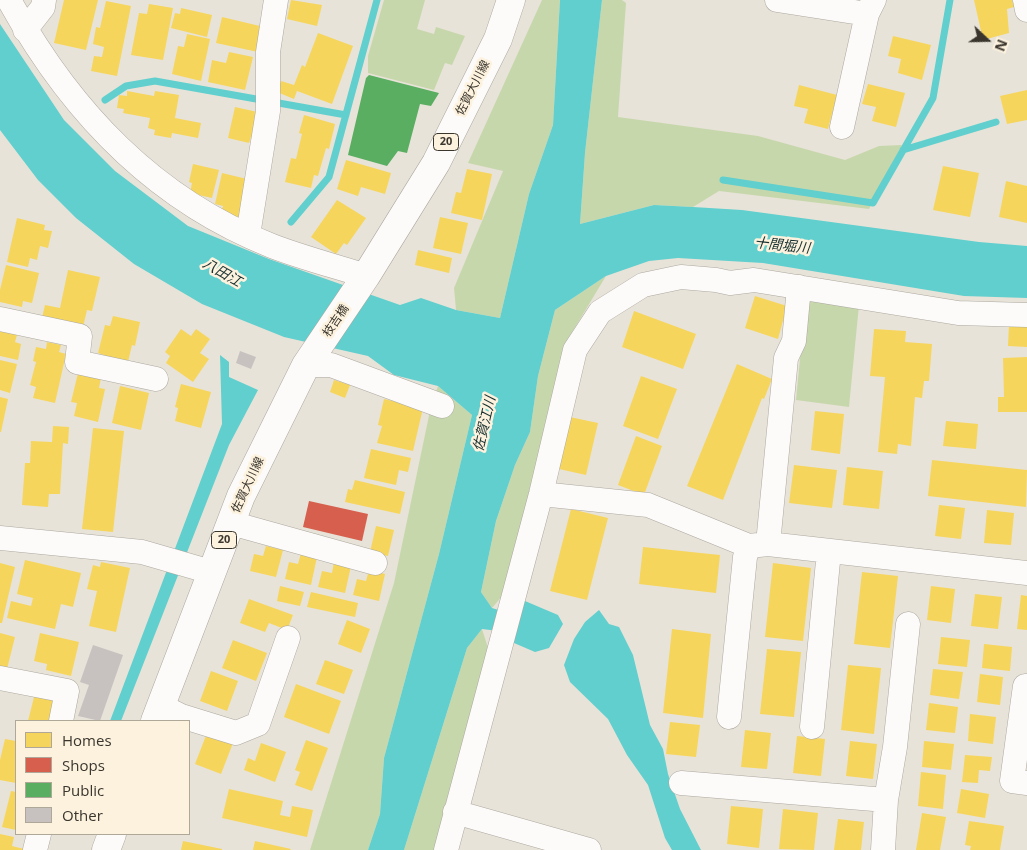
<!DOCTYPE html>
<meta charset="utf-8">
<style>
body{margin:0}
#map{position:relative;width:1027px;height:850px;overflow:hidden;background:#e8e3d8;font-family:"Open Sans",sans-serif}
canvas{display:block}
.legend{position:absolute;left:15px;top:720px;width:175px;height:115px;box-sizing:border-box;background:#fdf2de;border:1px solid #afa798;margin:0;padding:6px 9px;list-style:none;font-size:15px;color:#3a362e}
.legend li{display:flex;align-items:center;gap:10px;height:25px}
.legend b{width:25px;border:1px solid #afa798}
.north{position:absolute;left:962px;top:15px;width:50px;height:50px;-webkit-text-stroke:4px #fdf2de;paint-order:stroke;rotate:111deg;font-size:14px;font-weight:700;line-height:20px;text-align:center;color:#3a362e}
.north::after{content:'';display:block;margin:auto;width:18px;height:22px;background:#3a362e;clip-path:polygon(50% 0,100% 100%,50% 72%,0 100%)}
</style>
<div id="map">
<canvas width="1027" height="850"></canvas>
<ul class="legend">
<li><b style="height:14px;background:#f6d55c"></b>Homes</li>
<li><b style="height:14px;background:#d6604d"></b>Shops</li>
<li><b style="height:14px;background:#5aae61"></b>Public</li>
<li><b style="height:14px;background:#c7c2c0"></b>Other</li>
</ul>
<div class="north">N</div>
</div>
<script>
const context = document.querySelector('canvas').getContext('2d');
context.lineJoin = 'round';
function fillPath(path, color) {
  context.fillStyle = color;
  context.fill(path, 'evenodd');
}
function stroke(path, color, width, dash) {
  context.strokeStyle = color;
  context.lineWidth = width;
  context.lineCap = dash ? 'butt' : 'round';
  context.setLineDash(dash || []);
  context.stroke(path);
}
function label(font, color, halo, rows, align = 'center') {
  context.font = font + ' "Open Sans","Noto Sans JP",sans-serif';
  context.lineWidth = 5;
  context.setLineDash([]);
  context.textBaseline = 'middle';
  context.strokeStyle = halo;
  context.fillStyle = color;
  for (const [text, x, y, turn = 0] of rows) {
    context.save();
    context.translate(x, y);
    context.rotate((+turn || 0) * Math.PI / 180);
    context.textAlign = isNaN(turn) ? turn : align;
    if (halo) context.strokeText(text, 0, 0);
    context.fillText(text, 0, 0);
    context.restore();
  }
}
fillPath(new Path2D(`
 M384 0H425L417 29 434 34 436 27 465 36 452 65 445 63 434 90 368 73V56Z
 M542 0H560L553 125 529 194 500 318 456 310 454 288 503 171 468 163Z
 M602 0H622L626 3 618 117 758 136 845 160 879 146 902 145 869 209 719 191 693 207 654 205 580 224 585 153Z
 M606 276 568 339 509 588 492 608 481 592 496 521 515 465 530 432 538 376 555 310Z
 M806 297 859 305 849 407 796 400Z
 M438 386 472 415 439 554 384 758 380 814 368 850H310L394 583 431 406Z
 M482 629 489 651 439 850H404L467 648Z`), '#c7d7ac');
fillPath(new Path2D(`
 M560 0H602L585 153 580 224 654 205 693 207 742 210 979 242 1027 246V298L964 296 763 263 678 258 649 261 606 276 555 310 538 376 530 432 515 465 496 521 481 592 492 608 515 615 525 601 558 615 563 624 549 648 535 652 514 643V633L482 629 467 648 404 850H368L380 814 384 758 439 554 472 415 438 386 394 375 368 356 284 337 202 304 134 264 76 218 38 180 0 130V24L64 120 115 171 188 226 269 259 400 305 421 298 456 310 500 318 529 194 553 125Z
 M220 355 229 362V377L258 390 229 445 121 721H110L222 424Z
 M599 610 609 624 619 627 633 655 650 725 663 749 668 774 680 809 701 850H672L665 838 648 785 627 755 608 719 570 682 564 665 574 639 585 622Z`), '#60cfce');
fillPath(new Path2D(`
 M64 0H98L86 50 54 43Z
 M291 0 322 5 317 26 287 19Z
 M974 0H1012L1014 7 1007 9 1009 33 983 40Z
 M106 1 131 6 117 76 91 71 94 56 102 57 104 47 93 44 96 27 100 28Z
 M149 4 173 8 163 60 131 55 139 13 147 14Z
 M181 8 212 15 207 37 171 28 175 13 180 14Z
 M222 17 264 27 258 52 216 43Z
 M318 33 353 46 332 104 297 91 294 99 277 92 281 81 294 85 302 65 305 67Z
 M187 34 210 39 201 81 172 74 178 46 184 47Z
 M893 36 931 45 922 80 898 73 901 59 888 56Z
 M229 52 253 57 245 90 208 82 212 60 226 63Z
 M868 84 905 93 896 127 872 121 876 107 862 104Z
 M799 85 837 95 828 129 804 123 808 109 794 106Z
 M1027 90V120L1007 124 1000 96Z
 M127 91 154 96 155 91 179 95 175 118 201 123 198 138 172 133 171 138 154 135 155 130 148 128 150 118 123 113 124 109 117 108 119 95 127 96Z
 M235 107 262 113 257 138 251 137 249 143 228 138Z
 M304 115 335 124 329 149 326 148 318 176 314 175 311 188 285 182 291 158 296 159 302 134 299 133Z
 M346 160 391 173 385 194 361 187 358 196 337 189Z
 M193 164 219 170 212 198 190 193 192 183 189 182Z
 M943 166 979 173 970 217 933 210Z
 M467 169 492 174 482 220 451 213 456 192 461 193Z
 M222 173 251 180 242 218 221 213 223 206 215 204Z
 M1006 181 1027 186V223L999 217Z
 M337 200 366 218 347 245 344 243 336 254 311 237Z
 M440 217 468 223 461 254 433 248Z
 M17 218 45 225 44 230 52 231 48 248 40 246 37 260 30 258 28 267 7 262Z
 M418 250 452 258 449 273 415 265Z
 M6 265 39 273 32 303 23 301 22 307 0 302V290Z
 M68 270 100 277 92 311 87 310 83 327 42 318 45 305 60 308Z
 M755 296 787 306 778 339 745 328Z
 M634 311 696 334 683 369 622 347Z
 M113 316 140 322 135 346 132 345 127 366 103 360 104 355 98 353 105 325 110 326Z
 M1009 324 1027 325V347L1008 346Z
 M0 327 17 335 15 342 21 344 18 360 0 356Z
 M181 329 191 336 196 329 210 339 200 353 209 359 193 382 166 363 170 356 165 352Z
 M874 329 906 331 905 342 932 344 929 381H924L922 398 915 397 911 446 898 444 897 454 878 452 885 377 870 376Z
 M47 342 61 345 59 352 66 354 55 403 33 398 36 387 30 385 36 362 33 361 36 347 46 349Z
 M1027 357V412H998V397H1004L1003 358Z
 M0 360 17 364 10 393 0 390Z
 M737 364 772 379 764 399 762 398 723 500 687 486Z
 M78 373 101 378 99 388 105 389 98 422 74 416 77 403 71 402Z
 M641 376 677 389 658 439 623 426Z
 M334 380 350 385 345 398 330 392Z
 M181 384 211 392 201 428 175 421 178 408 175 407Z
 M120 386 149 393 141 430 112 423Z
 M0 397 8 399 1 432H0Z
 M384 399 423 408 413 451 377 443 382 426 378 425Z
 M815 411 844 414 840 454 811 450Z
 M570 417 598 423 586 475 559 469Z
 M946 421 978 424 976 449 943 446Z
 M53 426 69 427 68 444 63 443 60 494H49L48 507 22 505 25 463H30L31 441 52 442Z
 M93 428 124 431 113 532 82 529Z
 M636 436 662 446 644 495 618 485Z
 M371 449 411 458 408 472 399 470 396 485 364 478Z
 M932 460 1027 470 1026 507 928 496Z
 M794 465 837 470 832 508 789 503Z
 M847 467 883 471 879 509 843 505Z
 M355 480 405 492 400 514 345 502 348 489 352 490Z
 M939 505 965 508 961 539 935 536Z
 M571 509 608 518 587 600 550 591Z
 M987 510 1014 513 1011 545 984 543Z
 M376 526 394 530 388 556 370 552Z
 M266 546 283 550 276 577 250 571 254 554 263 556Z
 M643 547 720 555 716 593 639 584Z
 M301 553 317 557 311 585 285 579 289 562 298 564Z
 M25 560 81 573 73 607 61 604 55 629 7 618 11 601 31 606 33 598 17 594Z
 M101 562 130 568 116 632 89 626 97 591 87 589 93 565 100 567Z
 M334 562 351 566 345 593 318 587 322 571 332 573Z
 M0 563 15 567 2 623H0Z
 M773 563 811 568 803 641 765 637Z
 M369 570 385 574 379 601 353 595 357 579 366 581Z
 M862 572 898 576 890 648 854 644Z
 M280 586 304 592 300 606 277 601Z
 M931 586 955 589 951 623 927 620Z
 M311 592 358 603 355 617 307 607Z
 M975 594 1002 597 998 629 971 626Z
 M1021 595 1027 596V630L1017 629Z
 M249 599 293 615 287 630 269 623 265 632 240 623Z
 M347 620 370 629 361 653 338 644Z
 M672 629 711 634 703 718 663 713Z
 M0 633 15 637 7 669 0 668Z
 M40 633 79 642 71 676 46 670 47 664 34 661Z
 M941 637 970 640 967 667 938 664Z
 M233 640 267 653 256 681 222 668Z
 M984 644 1012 647 1010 671 982 668Z
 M767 649 801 652 794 717 760 714Z
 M325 660 353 670 344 694 316 684Z
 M848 665 881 668 874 734 841 730Z
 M933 669 963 672 959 699 930 695Z
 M211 671 238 681 227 711 200 701Z
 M980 674 1003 677 1000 705 977 702Z
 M296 684 341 701 329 734 284 717Z
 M35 693 55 698 50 721H28Z
 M929 703 958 707 955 733 926 730Z
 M970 714 996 717 993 744 968 741Z
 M670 722 700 725 696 757 666 754Z
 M745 730 771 733 767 769 741 767Z
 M207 733 233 743 221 774 195 764Z
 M797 736 825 739 821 776 793 773Z
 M5 739 16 741V783L0 780V760Z
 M306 740 328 748 312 791 295 785 300 772 295 770Z
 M850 741 877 744 873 779 846 776Z
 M924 741 954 744 951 770 922 767Z
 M261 743 286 752 275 782 244 770 248 758 255 761Z
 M965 755 992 757 990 771 979 770 978 783 962 782Z
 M921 772 946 775 943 809 918 806Z
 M229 789 283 801 280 815 290 817 292 806 313 810 307 837 222 818Z
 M961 789 989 794 985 818 957 813Z
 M11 791 16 792V830L2 827Z
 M731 806 763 809 759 848 727 844Z
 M783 809 818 813 814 850 779 849Z
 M922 813 946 817 940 850H916Z
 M838 819 864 822 861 850H834Z
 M969 821 1004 826 1000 850H970L971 846 965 845Z
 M0 834 14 837 12 846 28 850H0Z
 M183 841 222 849V850H181Z
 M255 841 291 849 290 850H253Z`), '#f6d55c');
fillPath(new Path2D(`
 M309 501 368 514 362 541 303 527Z`), '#d6604d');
fillPath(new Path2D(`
 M369 75 439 93 431 106 420 104 407 153 398 151 387 166 348 155 366 78Z`), '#5aae61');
stroke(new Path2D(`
 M105 100 126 86 155 81 346 115
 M903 150 996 122
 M723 180 873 203 933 98 950 0
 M291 222 329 177 377 0`), '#60cfce', 7);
fillPath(new Path2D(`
 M240 351 256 357 251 369 236 363Z
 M93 645 123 655 100 721 78 716 89 685 80 682Z`), '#c7c2c0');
const minor = new Path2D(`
 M9 0C70 111 153 199 272 246 303 258 335 266 366 276
 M777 0 867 14
 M1025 0 1027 10
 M25 30 43 7 44 0
 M842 127 867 14 874 0
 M248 235 268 111V52L276 0
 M0 319 80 336 77 362 156 379
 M306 365H331L442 406
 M541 494 648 505 749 546 768 544 1027 573
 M231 523 375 563
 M0 538 142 552 211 572
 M768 544 786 358 794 341 799 287
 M0 678 67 691 61 721
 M1027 686H1025L1012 781 1027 783
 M161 706 181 716 236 733 258 724 288 638
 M729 717 745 557 749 546
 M812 727 829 551
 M681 783 886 800
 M455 812 589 850
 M35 850 39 834
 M446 850 541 494 575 350 600 312 643 285 681 277 716 280 730 283 754 280 958 313 1027 315
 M883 850 886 800 895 747 908 624`);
const major = new Path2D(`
 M155 721 241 496 306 365 366 276 436 163 498 39 511 0
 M106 850 112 834`);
stroke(minor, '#aca8a0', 25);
stroke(major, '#aca8a0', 29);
stroke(minor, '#fcfbf9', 24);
stroke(major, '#fcfbf9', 28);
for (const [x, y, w] of [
 [446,142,25],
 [224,540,25]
]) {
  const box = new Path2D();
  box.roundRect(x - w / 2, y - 8.5, w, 17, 4);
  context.fillStyle = '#fdf2de';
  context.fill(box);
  stroke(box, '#3a362e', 1);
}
label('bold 11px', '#3a362e', null, [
 ["20",446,142],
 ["20",224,540]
]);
label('12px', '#3a362e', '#fdf2de', [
 ["佐賀大川線",473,88,-63],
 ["枝吉橋",336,321,-56],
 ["佐賀大川線",248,485,-65]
]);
label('italic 14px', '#173030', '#fdf2de', [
 ["十間堀川",782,246,6],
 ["八田江",222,273,30],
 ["佐賀江川",485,424,-77]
]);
</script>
